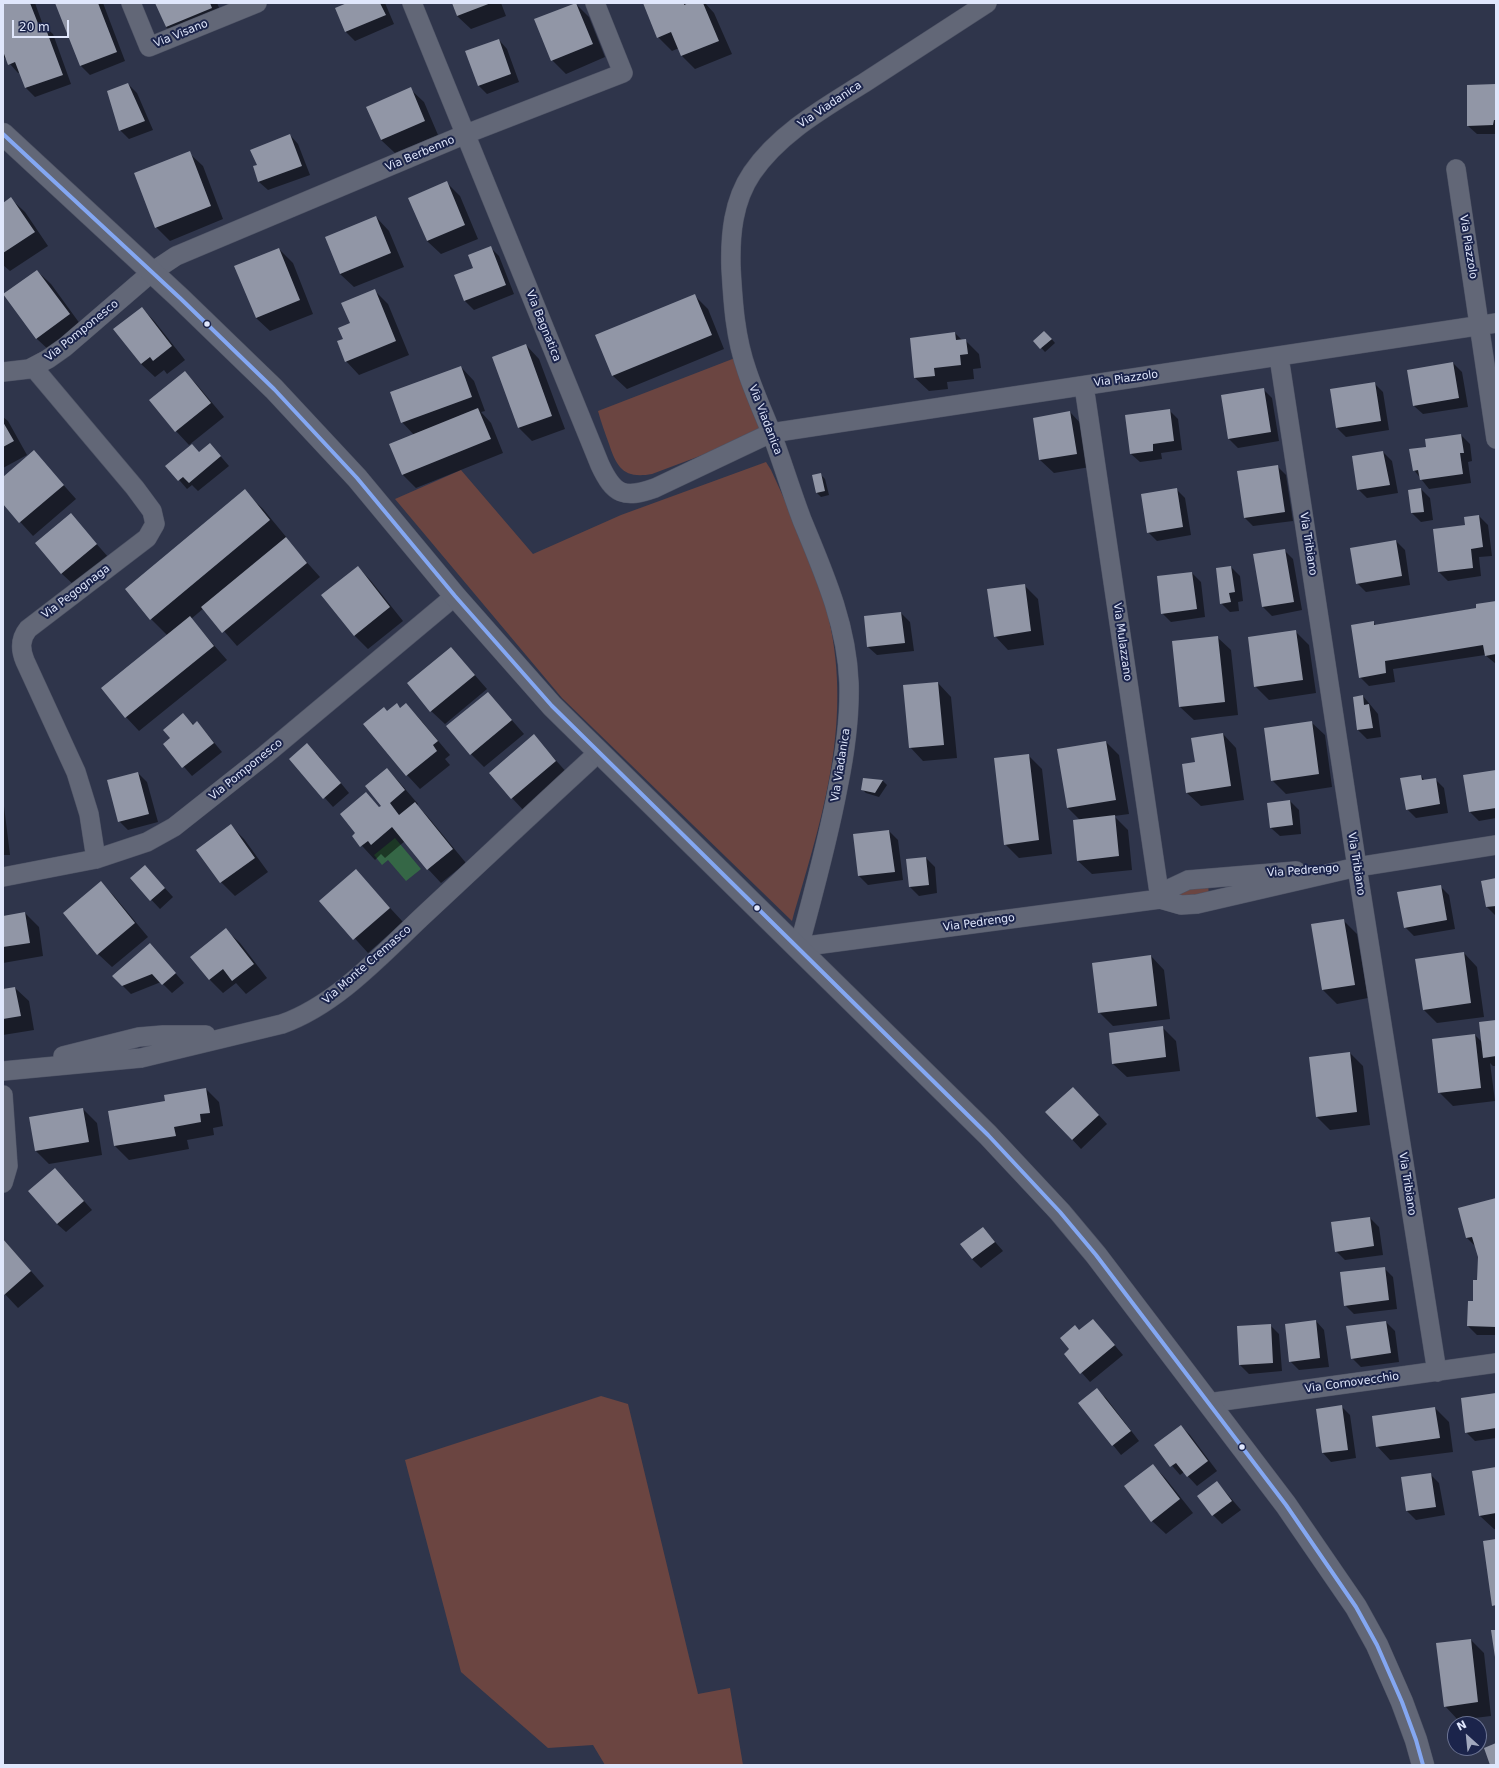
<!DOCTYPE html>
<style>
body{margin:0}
#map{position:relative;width:1499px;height:1768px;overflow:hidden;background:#2f354b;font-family:"DejaVu Sans",sans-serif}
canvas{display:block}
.frame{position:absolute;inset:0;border:4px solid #e0e7fc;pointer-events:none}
.north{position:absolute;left:1447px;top:1716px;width:40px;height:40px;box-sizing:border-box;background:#1b244b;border:1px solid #6a7292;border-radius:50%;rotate:333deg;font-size:11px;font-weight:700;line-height:16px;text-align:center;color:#e0e7fc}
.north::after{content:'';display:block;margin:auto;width:14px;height:18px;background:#a2a9be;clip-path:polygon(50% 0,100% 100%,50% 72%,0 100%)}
.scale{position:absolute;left:12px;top:20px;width:57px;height:18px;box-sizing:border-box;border:2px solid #e0e7fc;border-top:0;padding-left:5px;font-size:12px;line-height:14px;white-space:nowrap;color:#e0e7fc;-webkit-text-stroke:3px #1b244b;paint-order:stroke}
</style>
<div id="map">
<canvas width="1499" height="1768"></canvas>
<div class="frame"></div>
<div class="north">N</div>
<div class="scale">20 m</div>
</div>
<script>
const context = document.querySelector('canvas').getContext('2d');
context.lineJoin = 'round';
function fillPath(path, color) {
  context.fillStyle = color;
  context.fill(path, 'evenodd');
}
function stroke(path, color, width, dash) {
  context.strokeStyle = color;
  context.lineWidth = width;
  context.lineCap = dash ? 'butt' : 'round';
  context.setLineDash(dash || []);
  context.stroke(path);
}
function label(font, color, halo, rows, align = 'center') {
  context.font = font + ' "DejaVu Sans",sans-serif';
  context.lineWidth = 4;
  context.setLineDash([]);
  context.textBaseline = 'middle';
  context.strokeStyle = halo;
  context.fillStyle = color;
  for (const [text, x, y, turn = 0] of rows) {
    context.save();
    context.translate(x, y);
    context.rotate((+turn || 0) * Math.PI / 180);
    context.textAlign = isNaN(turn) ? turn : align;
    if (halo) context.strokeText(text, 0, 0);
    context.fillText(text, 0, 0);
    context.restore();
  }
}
fillPath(new Path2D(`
 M735 358 761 433 652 474C624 479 617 468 609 444 605 433 601 422 598 411Z
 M766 462 771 470C791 514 813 559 826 607 855 718 823 815 792 921L562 698 395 499 461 470 533 554 621 515Z
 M1208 883 1209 897 1186 903 1174 890Z
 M601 1396 628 1404 698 1694 730 1688 743 1765H605L593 1745 548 1748 461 1672 405 1460Z`), '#6b4541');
fillPath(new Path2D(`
 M395 838 421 869 406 881 388 860 382 865 374 855Z`), '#356746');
fillPath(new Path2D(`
 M3 3H35L43 25 53 34 71 84 35 97 26 88 20 72 18 73 3 56Z
 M56 3H103L125 61 90 75 81 66Z
 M156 3H217L225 21 180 40 166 27Z
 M350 3H385L394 24 355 41 346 32 336 9Z
 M453 3H501L506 16 471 29 457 16Z
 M644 3H705L714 13 732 54 695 69 682 56 679 48 672 51 658 37Z
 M576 4 589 17 605 57 566 74 552 60Z
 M499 40 507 49 519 82 487 94 478 85Z
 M128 84 137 93 153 130 129 139 120 130Z
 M1496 85V134H1477L1468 126Z
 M410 89 424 102 438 135 395 153 381 140 367 107Z
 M290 135 298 144 310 175 268 190 259 182 255 167 258 165Z
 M189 153 203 166 223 219 170 241 156 227Z
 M446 182 460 196 478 239 441 254 427 241 409 198Z
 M11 199 25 212 48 246 10 271 3 265V204Z
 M376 217 389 231 404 267 354 287 340 274Z
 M490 247 499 256 514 294 474 310 465 301 455 276 474 268Z
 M279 249 293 263 313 314 270 331 256 318Z
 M37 271 51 284 83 328 51 352 37 339 5 295Z
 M375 291 388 304 409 355 359 375 346 361 344 339 351 324Z
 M694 295 708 309 724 349 627 389 613 376 597 336Z
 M142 308 155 322 185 360 167 374 164 370 155 377 141 364 115 329Z
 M955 333 962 340H965L979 354 981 368 973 369 974 379 947 382 948 389 929 391 915 378 911 339Z
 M1049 336 1055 343 1045 352 1035 341Z
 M526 345 539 359 565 429 532 441 519 428Z
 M1453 363 1462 372 1468 407 1423 414 1414 406Z
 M461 367 474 381 485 411 481 412 491 423 503 453 416 488 403 475 414 435 402 422Z
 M185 372 198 386 224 417 189 445 176 431Z
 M1374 383 1383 392 1389 430 1346 437 1337 428 1331 390Z
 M1263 389 1272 398 1279 441 1238 448 1229 439Z
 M1169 410 1178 419 1182 450 1161 453 1162 459 1140 462 1131 454Z
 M1070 412 1083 426 1090 467 1054 473 1040 460Z
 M3 417 8 421 27 455 3 468Z
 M1461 435 1470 444 1472 461 1468 462 1471 483 1429 489 1414 470 1427 448Z
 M210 444 229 466 198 491 192 485 187 489 167 466 199 453Z
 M34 452 76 499 33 536 3 503V478Z
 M1383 452 1392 461 1398 493 1367 498 1358 489Z
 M1278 467 1286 475 1293 521 1253 526 1244 517Z
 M821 475 825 479 829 495 821 497 817 493 813 476Z
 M1421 489 1430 498 1433 520 1421 522 1412 513Z
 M1177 490 1185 498 1191 535 1157 541 1148 532Z
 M244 491 263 509 287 538 286 539 320 577 237 646 204 608 191 619 227 660 139 731 126 717 168 636 151 619Z
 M71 515 109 558 75 586 61 573Z
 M1479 516 1488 525 1492 556 1479 557 1481 576 1448 581 1439 572 1466 526Z
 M1396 541 1405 550 1410 585 1366 592 1357 583Z
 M1284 550 1293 559 1302 610 1272 616 1263 607Z
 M358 567 371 581 403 621 368 649 354 635Z
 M1231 567 1240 576 1243 601 1238 602 1239 611 1230 612 1221 603Z
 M1192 573 1201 582 1205 617 1171 622 1162 613Z
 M1024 585 1038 599 1044 645 1008 650 995 636Z
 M1496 602V664L1485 655 1393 669 1395 682 1369 686 1360 677 1373 622 1376 625 1478 608Z
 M901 613 910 622 914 651 877 655 868 647 865 617Z
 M1295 631 1309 645 1316 693 1269 700 1255 686Z
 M1217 637 1231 650 1238 715 1194 720 1180 707Z
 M451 648 487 689 445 724 431 711Z
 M938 683 951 697 957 758 923 761 910 747Z
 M488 693 524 734 484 767 471 754Z
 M1363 696 1378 714 1381 737 1367 739 1358 730 1354 697Z
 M406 704 419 718 450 755 445 759 450 765 420 789 407 775 387 712 400 709Z
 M183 715 194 725 197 722 222 752 192 776 164 744 171 739Z
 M1311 722 1325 735 1332 787 1286 794 1272 780Z
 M1223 734 1236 748 1244 800 1201 806 1187 793 1196 763Z
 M534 736 569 775 525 812 512 798Z
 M1106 742 1119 755 1129 814 1114 816 1128 830 1132 870 1092 874 1078 861 1074 821 1080 820 1068 808 1058 750Z
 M316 753 349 793 333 807 290 759Z
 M1028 755 1042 769 1052 854 1019 858 1005 844Z
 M387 769 400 783 418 804 417 805 428 817 466 863 441 883 428 869 405 841 385 858 381 854 375 860 353 836 357 834 366 794 380 808 382 806Z
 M1496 771V818L1479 821 1470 812Z
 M138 773 147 782 158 822 128 830 119 821Z
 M1421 776 1425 781 1435 779 1444 788 1448 813 1416 818 1407 809Z
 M864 779 883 781 887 785 879 797 866 793 862 789Z
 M3 798 10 855H3Z
 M1290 801 1299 810 1301 834 1280 836 1271 828Z
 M231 826 244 839 268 872 235 896 221 882 198 850Z
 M889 831 898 840 903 880 868 885 859 876Z
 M926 858 935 867 937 893 919 896 910 887Z
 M356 871 403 922 368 953 321 901Z
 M153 875 173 897 160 909 131 878Z
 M1496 879V916L1487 907 1482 882Z
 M101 883 114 896 148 937 112 967 98 954Z
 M1440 886 1449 895 1455 929 1414 936 1405 927Z
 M25 913 39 927 43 956 3 963V917Z
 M1343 920 1357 934 1368 998 1337 1004 1323 990 1312 925Z
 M226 930 240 943 267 978 246 994 236 983 223 993 210 980 192 957Z
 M150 944 184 983 172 993 161 982 131 994 122 985Z
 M1495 945H1496V958Z
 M1464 953 1477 967 1484 1017 1437 1023 1424 1010Z
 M1151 956 1164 970 1170 1019 1113 1026 1099 1012Z
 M3 987 5 990 15 988 29 1001 34 1030 3 1035Z
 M1496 1021V1066H1493L1490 1063 1495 1101 1453 1106 1439 1092 1475 1035 1482 1042Z
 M1162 1027 1176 1041 1180 1071 1127 1077 1113 1064Z
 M1350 1053 1363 1066 1370 1125 1330 1130 1317 1117Z
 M206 1089 219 1102 223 1126 213 1128 214 1135 187 1140 189 1149 129 1160 115 1146 110 1112 167 1102Z
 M1082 1097 1107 1124 1081 1149 1047 1112Z
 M83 1109 97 1123 102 1155 49 1164 36 1151Z
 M64 1178 92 1210 66 1232 57 1224Z
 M1496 1199V1335H1477L1468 1326 1478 1281 1479 1257 1475 1246 1467 1238 1459 1209Z
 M1370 1218 1379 1227 1383 1255 1345 1260 1336 1251Z
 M983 1228 1003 1251 981 1268 972 1259Z
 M3 1239 44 1286 18 1308 3 1292Z
 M1384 1268 1393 1277 1397 1309 1354 1314 1345 1305Z
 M1093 1320 1123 1355 1090 1382 1065 1354 1071 1349 1079 1331Z
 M1316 1321 1324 1330 1329 1367 1299 1370 1290 1361Z
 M1386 1322 1395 1331 1399 1362 1361 1367 1352 1358Z
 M1270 1325 1279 1334 1282 1371 1249 1374 1240 1365Z
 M1097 1390 1106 1398 1139 1441 1121 1455 1079 1403Z
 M1496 1394V1438L1475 1441 1466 1432Z
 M1341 1406 1350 1415 1356 1458 1331 1462 1323 1453Z
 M1435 1408 1449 1422 1453 1452 1390 1460 1377 1446Z
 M1181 1426 1190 1435 1217 1471 1197 1486 1184 1472 1180 1475 1155 1446Z
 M1153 1465 1166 1479 1193 1513 1166 1534 1152 1521Z
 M1496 1468V1529H1494L1480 1516Z
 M1430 1474 1439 1483 1445 1515 1416 1520 1407 1511Z
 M1217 1482 1241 1510 1222 1524 1213 1515Z
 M1471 1640 1484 1653 1491 1716 1458 1720 1445 1706Z`), '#0007');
fillPath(new Path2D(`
 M3 3H30L39 26 44 24 63 75 25 88 15 62 8 65 3 51Z
 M55 3H98L117 52 80 66Z
 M155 3H210L212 8 166 27Z
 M347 3H380L386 15 345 32 335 8Z
 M452 3H491L457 16Z
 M576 3 593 44 551 61 534 19Z
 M643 3H684V5L689 3H703L719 41 681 56 671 32 657 38Z
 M499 39 511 74 478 86 465 51Z
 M128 83 145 121 119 131 107 91Z
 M1496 84V120H1494L1493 125 1467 126V85Z
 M411 87 425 121 381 140 366 107Z
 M290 134 302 166 258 182 253 166 257 165 250 150Z
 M190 151 211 206 155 228 134 173Z
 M447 181 465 225 427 241 408 198Z
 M11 197 35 232 3 253V203Z
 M376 216 391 253 340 274 325 237Z
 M491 246 506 285 464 301 454 275 473 268 468 255Z
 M279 248 300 300 256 318 234 266Z
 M37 270 70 314 36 339 3 294Z
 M375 289 396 341 345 362 337 341 343 339 338 328 350 323 341 303Z
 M695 294 712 335 612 376 595 335Z
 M142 307 172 346 153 361 150 357 141 364 113 329Z
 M1044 331 1052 339 1040 349 1033 341Z
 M955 332 956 340 966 339 968 354 960 355 961 365 934 368 935 376 914 378 910 338Z
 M526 344 552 416 518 428 492 357Z
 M1453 362 1459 398 1413 406 1407 370Z
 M461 366 472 397 401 423 390 392Z
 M185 371 211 403 175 432 149 400Z
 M1375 382 1381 421 1336 428 1330 389Z
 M1264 388 1271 432 1228 439 1221 395Z
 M478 408 491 439 402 475 389 444Z
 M1170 409 1174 441 1153 444V451L1130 454 1125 415Z
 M1070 411 1077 454 1039 460 1033 418Z
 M3 422 14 441 3 447Z
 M1461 434 1464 453H1460L1463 474 1420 480 1418 470 1413 471 1409 449 1426 447 1425 439Z
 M210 443 221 456 189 483 183 477 178 481 165 466 192 444 199 452Z
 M34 450 64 485 19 523 3 504V477Z
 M1383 451 1390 485 1357 490 1352 456Z
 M1278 465 1285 512 1244 518 1237 471Z
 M821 473 825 491 816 493 812 475Z
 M1177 488 1183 527 1147 533 1141 494Z
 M1421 488 1424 512 1411 513 1408 490Z
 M245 489 270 520 150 620 125 589Z
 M71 513 97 544 61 574 35 543Z
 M1479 515 1483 547 1471 549 1473 568 1438 572 1433 529 1465 525 1464 517Z
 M286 537 307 563 222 633 201 607Z
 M1396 540 1402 576 1356 584 1350 548Z
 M1285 549 1294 602 1262 607 1253 554Z
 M358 566 390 607 354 636 321 595Z
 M1231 566 1235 592 1229 593 1231 602 1220 604 1216 568Z
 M1192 572 1197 609 1161 614 1157 576Z
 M1025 584 1031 631 994 637 987 589Z
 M1496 601V654L1485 656 1483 645 1385 661 1386 673 1359 678 1351 625 1374 621V625L1476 608V604Z
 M901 612 905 643 867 647 864 616Z
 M190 616 214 646 125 718 101 688Z
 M1296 630 1303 680 1254 687 1248 637Z
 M1218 636 1225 702 1179 707 1172 641Z
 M451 647 475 675 430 712 407 683Z
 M938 682 944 745 909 748 903 685Z
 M488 692 512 720 470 755 446 726Z
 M1363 695 1364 705 1369 704 1373 728 1357 730 1353 697Z
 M397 703 400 708 406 703 438 741 433 745 437 751 406 776 363 724 384 707 387 711Z
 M183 713 193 725 197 721 214 743 182 768 163 744 170 738 163 730Z
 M1312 721 1319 774 1271 781 1264 728Z
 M1223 733 1231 786 1186 793 1182 764 1195 762 1191 738Z
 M534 734 556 761 511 799 489 773Z
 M1106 741 1116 800 1067 808 1057 749Z
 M307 743 341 783 323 799 289 759Z
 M1029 754 1039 840 1004 845 994 758Z
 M387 768 405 790 390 803 399 815 415 802 453 849 427 870 392 827 371 845 368 841 360 847 352 836 355 833 340 814 366 792 379 807 381 806 365 786Z
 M1496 770V808L1469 812 1463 775Z
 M138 772 149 814 118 822 107 780Z
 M1421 775 1422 780 1436 778 1440 804 1406 810 1400 778Z
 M863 778 883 780 875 793 861 790Z
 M1290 800 1293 825 1270 828 1267 803Z
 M1115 815 1119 856 1077 861 1073 820Z
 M231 824 255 858 220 883 196 850Z
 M889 830 895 872 858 876 853 834Z
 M926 857 929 885 909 887 906 859Z
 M145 865 165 888 150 901 130 878Z
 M356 869 390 908 353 940 319 901Z
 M1496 878V906L1486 907 1481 881Z
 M101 881 135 923 97 955 63 913Z
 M1441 885 1447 920 1404 928 1397 892Z
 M25 912 30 943 3 947V916Z
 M1344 919 1355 985 1322 990 1311 924Z
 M226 928 254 964 232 981 223 969 209 980 190 957Z
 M150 943 176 973 162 985 152 974 122 986 112 976Z
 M1464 952 1471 1003 1423 1010 1415 959Z
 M1151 955 1157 1006 1098 1013 1092 963Z
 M15 987 21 1016 3 1019V989Z
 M1496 1020V1056L1483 1058 1479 1022Z
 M1163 1026 1166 1057 1112 1064 1109 1033Z
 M1475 1034 1481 1088 1438 1093 1432 1039Z
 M1350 1052 1357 1112 1316 1117 1309 1057Z
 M1073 1087 1099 1115 1072 1140 1045 1112Z
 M206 1088 210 1113 200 1114 201 1122 174 1127 176 1136 114 1146 108 1111 165 1101 164 1095Z
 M83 1108 89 1142 35 1151 29 1117Z
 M55 1168 84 1201 57 1224 28 1191Z
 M1496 1198V1327L1467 1326 1468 1301H1473V1280H1477L1478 1257 1472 1237 1466 1238 1458 1208Z
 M1370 1217 1374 1246 1335 1252 1331 1222Z
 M983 1227 995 1242 972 1259 960 1244Z
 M3 1239 31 1271 4 1295 3 1294Z
 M1385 1267 1389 1300 1344 1306 1340 1272Z
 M1093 1319 1115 1345 1080 1374 1064 1354 1069 1349 1060 1338 1075 1325 1079 1330Z
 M1316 1320 1320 1358 1289 1362 1285 1324Z
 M1386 1321 1391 1353 1351 1359 1346 1326Z
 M1271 1324 1273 1363 1239 1365 1237 1326Z
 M1097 1388 1131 1431 1112 1446 1078 1403Z
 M1496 1393V1428L1465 1433 1461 1398Z
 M1342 1405 1348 1450 1322 1453 1316 1409Z
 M1435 1407 1440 1438 1376 1447 1372 1416Z
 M1181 1425 1208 1461 1187 1477 1176 1463 1170 1467 1154 1445Z
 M1153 1464 1180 1499 1151 1522 1124 1486Z
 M1496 1467V1513L1479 1516 1472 1471Z
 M1431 1473 1436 1507 1406 1511 1401 1477Z
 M1217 1481 1232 1501 1212 1516 1197 1496Z
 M1496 1539V1605L1492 1606 1483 1541Z
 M1491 1630H1496V1656L1495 1657Z
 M1471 1639 1478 1702 1444 1707 1436 1643Z
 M1496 1743V1765H1490L1484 1748Z`), '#9196a6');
const minor = new Path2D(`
 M131 3 149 47 257 3
 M412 3 600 465C614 495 624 499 655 488L771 433 1496 323
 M987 3C947 29 907 55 867 81 826 107 780 132 752 173 733 201 730 235 731 268 733 303 735 337 747 371 754 392 763 412 771 432 782 461 791 491 802 520 824 573 847 625 849 683 850 718 845 753 838 787 828 841 813 894 799 947L1160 899 1181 905 1197 904 1357 867 1496 845
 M1456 169 1496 439
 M1279 357 1357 867 1437 1372
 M33 367 135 488 152 511 155 524 147 538 28 629C20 639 20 649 25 661L76 772 89 814 96 859
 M3 372 29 369 48 359 65 347 152 272 176 256 466 134 623 73 595 3
 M1084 386 1160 899
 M3 877 96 859 147 842 174 827 265 755 455 596
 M1160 899 1171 888 1188 880 1296 871
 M63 1056 139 1037 163 1035H206
 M3 1071 141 1058 282 1024C338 1004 383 953 426 913 484 859 541 805 599 752
 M3 1095 8 1166 3 1183
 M1208 1403 1496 1363`);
const tertiary = new Path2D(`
 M3 134 181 299 274 389 357 478 455 596 552 706 988 1135 1060 1212 1096 1255 1286 1505 1356 1607 1377 1645 1402 1702 1416 1740 1423 1765`);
stroke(minor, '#4e5365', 20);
stroke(tertiary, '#4e5365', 23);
stroke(minor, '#626777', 19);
stroke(tertiary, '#626777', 22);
stroke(new Path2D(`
 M3 134 181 299 274 389 357 478 455 596 552 706 988 1135 1060 1212 1096 1255 1286 1505 1356 1607 1377 1645 1402 1702 1416 1740 1423 1765`), '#84a7f2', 4);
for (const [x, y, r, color] of [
 [207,324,3.5,"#e0e7fc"],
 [757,908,3.5,"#e0e7fc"],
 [1242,1447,3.5,"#e0e7fc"]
]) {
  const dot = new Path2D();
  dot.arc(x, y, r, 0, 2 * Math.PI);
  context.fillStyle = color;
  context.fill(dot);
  stroke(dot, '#1b244b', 1.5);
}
label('11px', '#e0e7fc', '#1b244b', [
 ["Via Visano",181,34,-22],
 ["Via Viadanica",830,105,-34],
 ["Via Berbenno",420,154,-23],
 ["Via Piazzolo",1468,247,81],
 ["Via Bagnatica",543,326,68],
 ["Via Pomponesco",82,331,-39],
 ["Via Piazzolo",1126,379,-8],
 ["Via Viadanica",765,420,69],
 ["Via Tribiano",1308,544,81],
 ["Via Pegognaga",76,592,-37],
 ["Via Mulazzano",1122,642,82],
 ["Via Viadanica",841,765,-81],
 ["Via Pomponesco",246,770,-39],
 ["Via Tribiano",1356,864,81],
 ["Via Pedrengo",1303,871,-4],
 ["Via Pedrengo",979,923,-8],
 ["Via Monte Cremasco",367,965,-41],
 ["Via Tribiano",1407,1184,81],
 ["Via Cornovecchio",1352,1383,-8]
]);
</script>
